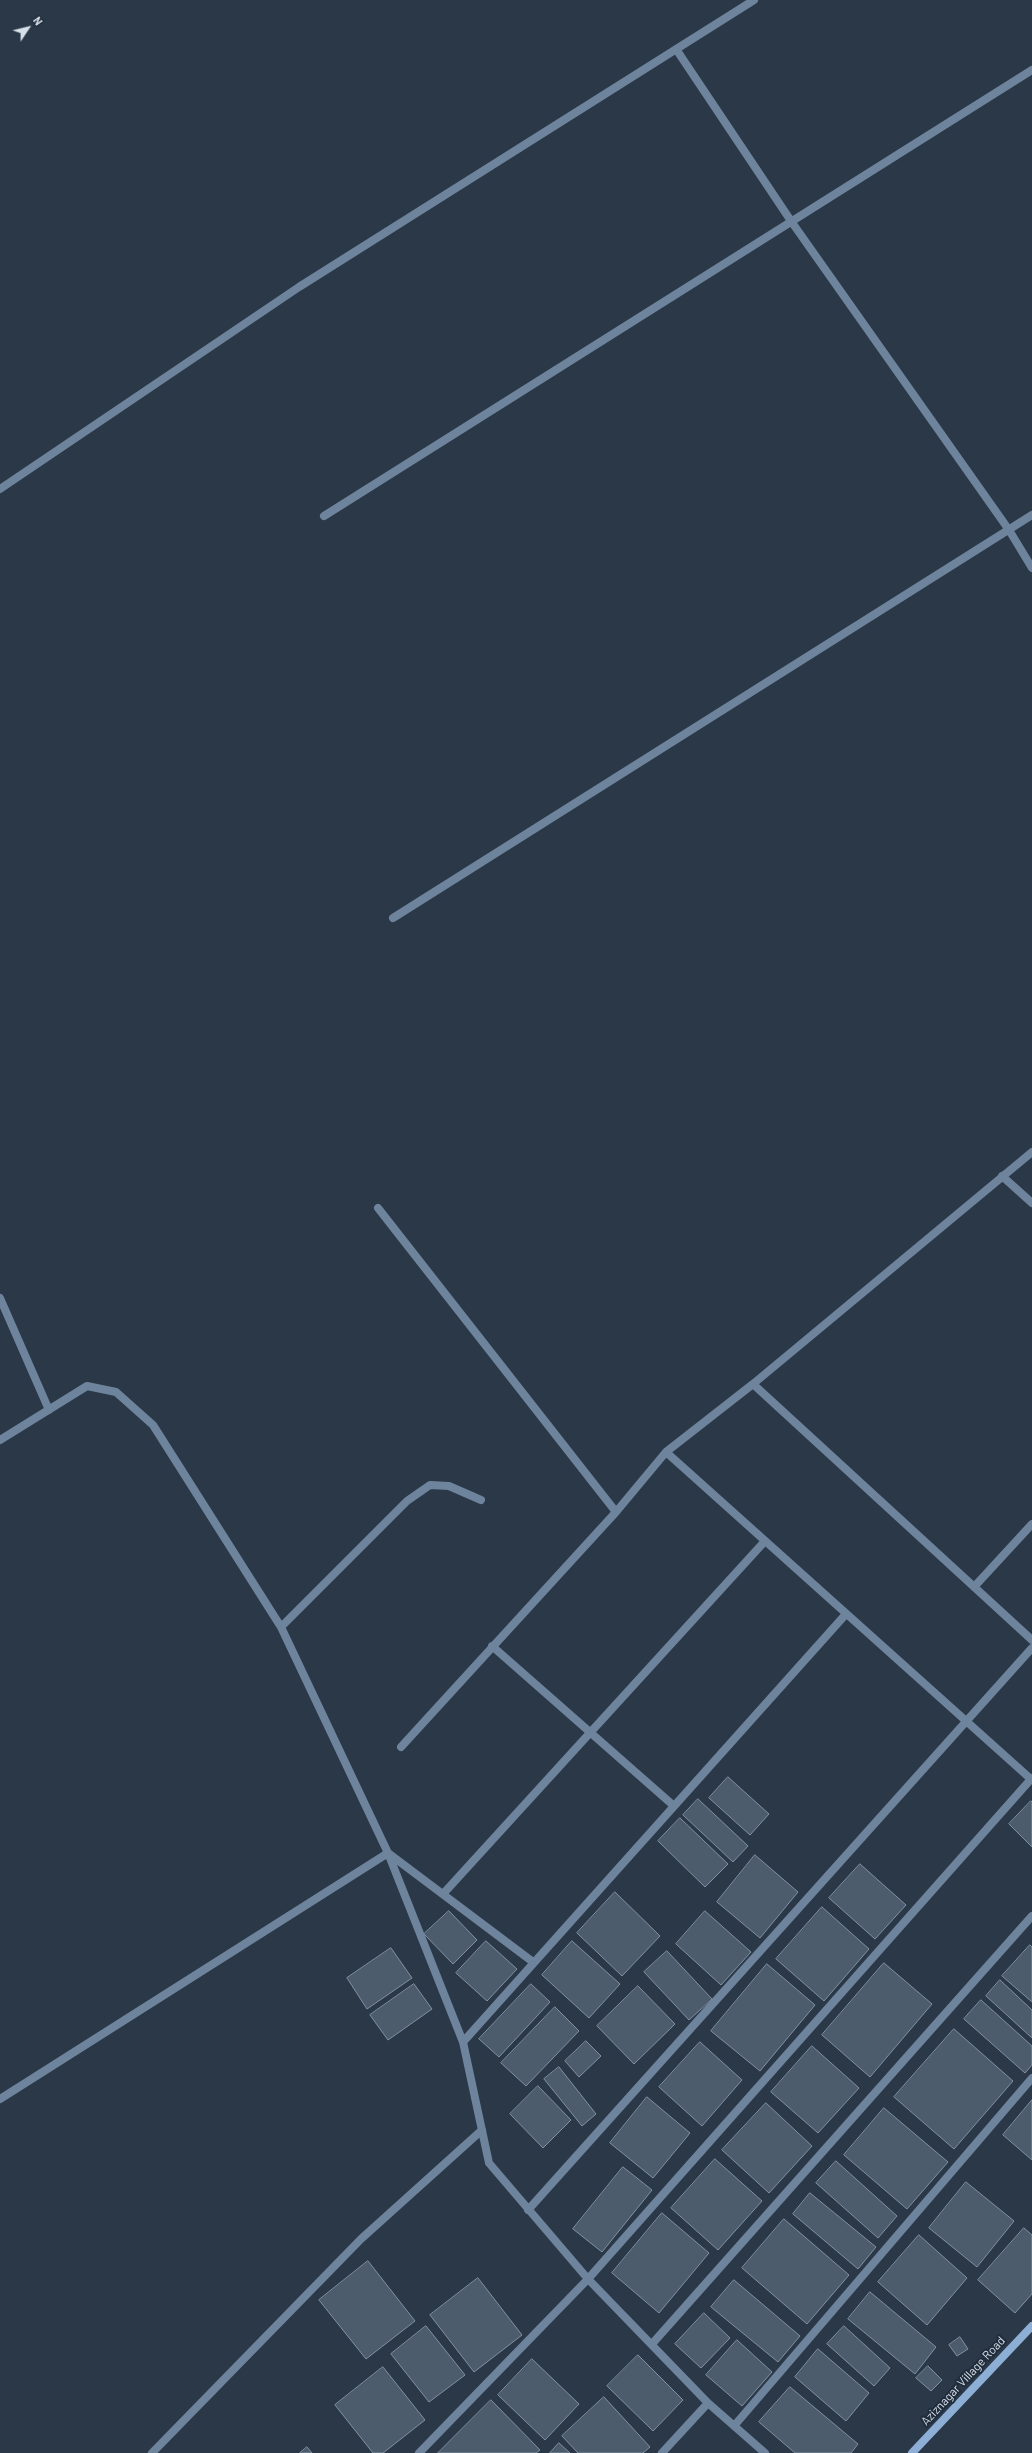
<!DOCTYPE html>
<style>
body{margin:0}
#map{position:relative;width:1032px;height:2453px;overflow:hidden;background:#2a3847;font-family:Barlow,sans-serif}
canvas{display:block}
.north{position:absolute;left:8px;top:8px;width:40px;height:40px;-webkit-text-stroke:3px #202d3c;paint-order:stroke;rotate:55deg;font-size:11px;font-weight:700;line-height:16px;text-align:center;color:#d7dfe9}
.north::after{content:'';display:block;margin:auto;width:14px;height:18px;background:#d7dfe9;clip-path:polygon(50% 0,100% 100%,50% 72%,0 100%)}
</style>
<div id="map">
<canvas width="1032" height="2453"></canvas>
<div class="north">N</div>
</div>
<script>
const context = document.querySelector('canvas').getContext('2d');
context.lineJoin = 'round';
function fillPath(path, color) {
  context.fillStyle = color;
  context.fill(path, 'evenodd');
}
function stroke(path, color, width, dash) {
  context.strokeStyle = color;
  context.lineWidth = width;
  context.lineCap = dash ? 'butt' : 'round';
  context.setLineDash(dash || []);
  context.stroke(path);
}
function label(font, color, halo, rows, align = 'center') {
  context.font = font + ' Barlow,sans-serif';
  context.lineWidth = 4;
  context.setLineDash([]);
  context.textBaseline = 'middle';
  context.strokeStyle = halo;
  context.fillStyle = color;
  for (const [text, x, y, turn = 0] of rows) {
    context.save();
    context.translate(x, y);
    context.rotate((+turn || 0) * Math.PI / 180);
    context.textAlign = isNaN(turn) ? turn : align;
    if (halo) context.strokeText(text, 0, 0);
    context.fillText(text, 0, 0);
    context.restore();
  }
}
const building = new Path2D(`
 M728 1777 769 1814 750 1835 709 1798Z
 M698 1799 748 1846 733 1862 683 1815Z
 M1031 1801 1032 1802V1847L1009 1824Z
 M680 1818 728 1864 705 1887 658 1841Z
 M755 1855 798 1892 760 1938 717 1902Z
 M860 1864 906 1905 875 1939 829 1898Z
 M615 1892 660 1936 622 1976 577 1933Z
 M822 1907 869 1949 824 2001 776 1959Z
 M449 1911 477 1940 453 1964 424 1934Z
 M705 1911 751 1952 721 1985 676 1944Z
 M486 1941 517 1969 487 2001 456 1973Z
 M572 1941 620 1984 589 2018 542 1975Z
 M1030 1945 1032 1947V2002L1002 1976Z
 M391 1948 412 1978 367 2009 347 1978Z
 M667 1951 712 1999 689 2020 644 1972Z
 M884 1963 932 2004 870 2077 822 2035Z
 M767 1964 815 2005 760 2071 711 2031Z
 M1000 1980 1032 2010V2038L986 1996Z
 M414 1984 432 2009 388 2040 370 2015Z
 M531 1984 550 2002 499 2057 479 2039Z
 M638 1986 675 2024 634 2064 597 2026Z
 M981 2000 1032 2046V2065L1025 2073 964 2019Z
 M555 2007 579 2031 526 2086 501 2063Z
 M954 2029 1013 2081 954 2149 894 2097Z
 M586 2041 601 2056 579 2077 565 2061Z
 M700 2042 742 2080 702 2126 659 2087Z
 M812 2046 859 2088 818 2133 771 2092Z
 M559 2067 596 2114 582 2126 544 2079Z
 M538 2086 571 2120 543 2148 510 2114Z
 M647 2097 690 2133 653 2178 610 2143Z
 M1032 2100V2160L1003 2135Z
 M766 2103 812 2146 769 2193 722 2150Z
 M884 2108 948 2162 907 2209 844 2155Z
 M715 2159 762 2201 718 2250 671 2208Z
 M836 2161 897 2216 878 2238 816 2183Z
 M623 2167 652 2190 602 2252 573 2229Z
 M966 2182 1014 2221 977 2267 929 2228Z
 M810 2193 876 2247 858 2269 793 2214Z
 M662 2213 709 2253 659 2313 612 2273Z
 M784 2219 849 2275 807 2324 742 2268Z
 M1024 2228 1032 2235V2294L1015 2313 978 2280Z
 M919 2235 967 2278 927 2325 878 2282Z
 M368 2261 415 2321 366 2359 319 2300Z
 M478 2278 522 2335 474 2372 430 2315Z
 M734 2280 800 2336 778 2362 711 2307Z
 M870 2292 936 2347 915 2374 848 2319Z
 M704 2313 730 2338 701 2368 675 2344Z
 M426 2326 465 2375 429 2402 391 2354Z
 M844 2326 890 2368 874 2386 827 2344Z
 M960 2337 968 2349 957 2356 949 2345Z
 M737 2340 772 2372 742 2406 706 2375Z
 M818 2349 869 2393 846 2421 795 2377Z
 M638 2355 683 2400 653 2431 607 2386Z
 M532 2359 579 2404 545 2440 498 2395Z
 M928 2366 942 2380 931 2391 916 2378Z
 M383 2367 425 2420 383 2453H373L335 2405Z
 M790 2387 858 2444 851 2453H795L759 2422Z
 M604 2397 650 2447 643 2453H578L562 2436Z
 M491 2400 540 2450 536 2453H438Z
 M559 2443 570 2453H550Z
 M307 2447 312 2453H300Z`);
fillPath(building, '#4d5c6d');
stroke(building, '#8191a3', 1);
stroke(new Path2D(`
 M676 49 791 221 1009 530 1032 568
 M0 489 299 287 754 0
 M324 516 1032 70
 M393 918 1032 515
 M1002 1176 1032 1203
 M378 1208 616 1512
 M0 1298 49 1410
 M753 1384 1032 1640
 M0 1440 87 1386 116 1392 153 1425 281 1627 388 1853 463 2042 489 2163 588 2279 708 2403 765 2453
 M666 1452 1032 1780
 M974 1587 1032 1524
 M281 1627 407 1501 430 1485 449 1486 481 1500
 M492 1646 674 1806
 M401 1747 616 1512 666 1452 753 1384 1032 1152
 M443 1894 765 1541
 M463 2042 846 1614
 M0 2099 388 1853 533 1962
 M528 2210 1032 1648
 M652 2344 1032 1916
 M734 2426 1032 2078
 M152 2453 361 2239 482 2130
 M419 2453 588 2279 1032 1778
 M662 2453 708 2403`), '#6e849d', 8);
stroke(new Path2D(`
 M912 2453 1032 2326`), '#8dafd6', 8);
label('12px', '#d7dfe9', '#202d3c', [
 ["Aziznagar Village Road",963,2381,-47]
]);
</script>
